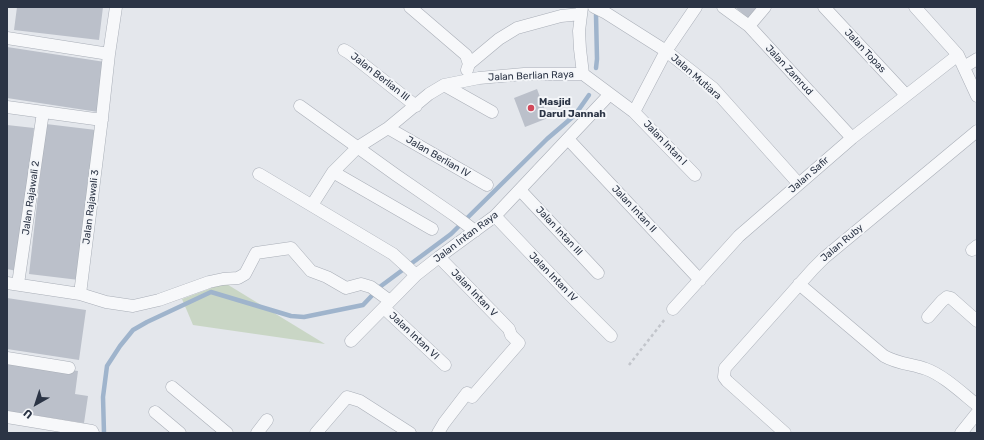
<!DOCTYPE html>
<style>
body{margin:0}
#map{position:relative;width:984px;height:440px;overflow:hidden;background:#e4e7ec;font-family:Rubik,sans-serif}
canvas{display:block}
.frame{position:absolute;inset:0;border:8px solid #2b3445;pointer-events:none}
.north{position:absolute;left:16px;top:384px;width:40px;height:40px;-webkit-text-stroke:3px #f4f6f9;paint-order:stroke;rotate:219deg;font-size:11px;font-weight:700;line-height:16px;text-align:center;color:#2b3445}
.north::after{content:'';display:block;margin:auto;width:14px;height:18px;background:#2b3445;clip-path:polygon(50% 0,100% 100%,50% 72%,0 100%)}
</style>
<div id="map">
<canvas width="984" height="440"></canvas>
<div class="frame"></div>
<div class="north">U</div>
</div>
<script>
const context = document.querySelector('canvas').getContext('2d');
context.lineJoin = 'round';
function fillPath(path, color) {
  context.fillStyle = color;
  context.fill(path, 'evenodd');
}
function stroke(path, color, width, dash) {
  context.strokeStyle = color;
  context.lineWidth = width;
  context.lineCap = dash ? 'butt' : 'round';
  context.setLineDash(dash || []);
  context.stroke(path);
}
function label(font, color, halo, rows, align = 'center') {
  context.font = font + ' Rubik,sans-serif';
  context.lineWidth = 4;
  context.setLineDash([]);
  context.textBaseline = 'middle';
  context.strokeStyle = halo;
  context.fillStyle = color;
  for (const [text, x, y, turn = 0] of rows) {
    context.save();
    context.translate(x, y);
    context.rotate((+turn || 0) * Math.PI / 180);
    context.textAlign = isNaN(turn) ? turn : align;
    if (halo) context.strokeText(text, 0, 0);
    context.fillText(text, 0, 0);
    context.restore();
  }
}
fillPath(new Path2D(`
 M225 283 325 344 193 325 182 299Z`), '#c9d6c5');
stroke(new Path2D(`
 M596 68 597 59 596 15 597 9
 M104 433 103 397 107 366 120 346 133 330 147 322 211 292 291 316 304 317 363 305 381 286 451 234 547 139 575 115 589 95`), '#9fb4cc', 4.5);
fillPath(new Path2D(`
 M17 7H103L99 40 14 30Z
 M735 7H757L748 18Z
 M7 47 105 62 98 112 7 98Z
 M537 89 548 118 525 127 514 98Z
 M46 124 96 130 79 280 29 274Z
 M7 125 34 128 17 271 7 269Z
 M7 298 86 310 79 360 7 349Z
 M7 360 78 371 75 394 88 396 84 423 7 411Z`), '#bbc0ca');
const street = new Path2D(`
 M410 7 466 55 469 64 467 70
 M582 7 579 31 580 49 583 74 634 112 695 175
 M594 7 606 13 666 51 713 88 798 183
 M723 7 749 26 852 138
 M824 7 906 95
 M915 7 958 55 977 96
 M749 26 765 7
 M7 38 109 54
 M344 50 349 53 416 106
 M469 64 499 39 517 28 561 16 581 14
 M964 67 977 59
 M444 85 492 112
 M300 106 396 175 454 215 475 231
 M7 107 102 120
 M634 112 666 51 696 7
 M388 128 487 185
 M568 139 700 280
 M333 172 432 229
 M259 174 393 254 416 275
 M520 190 598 273
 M312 205 333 172 358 147 388 128 429 94 444 85 479 78 524 74H583
 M495 216 570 295 611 336
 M972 250 977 246
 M7 283 80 294 106 302 133 306 159 300 209 282 223 279 238 278 245 274 256 253 291 248 311 271 327 277 346 288 361 284 371 287 390 301
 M18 284 43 112
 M799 284 884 356C898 364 912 364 926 369 943 375 962 393 977 405
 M80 294 102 118 109 54 116 7
 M384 308 445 365
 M673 309 739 236 852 138 958 55
 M928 317 942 301 947 297 951 298 977 321
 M351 341 416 275 439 257 495 216 610 94
 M7 358 69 368
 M172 387 227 433
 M155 412 180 433
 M7 417 92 431 93 433
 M257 433 267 420
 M316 433 347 397 360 401 410 433
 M438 433 444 423 467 393 472 397 519 343 511 335 509 329 439 257
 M785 433 727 381 724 377 725 368 813 269 824 258 977 131
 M961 433 977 413`);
stroke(street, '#a9aeb7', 13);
stroke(new Path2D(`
 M629 365 665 319`), '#c2c5cb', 2.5, [3, 3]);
stroke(street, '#f7f8fa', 12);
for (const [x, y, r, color] of [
 [531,108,4,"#d1495b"]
]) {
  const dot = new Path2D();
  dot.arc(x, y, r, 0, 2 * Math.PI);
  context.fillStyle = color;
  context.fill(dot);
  stroke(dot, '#f4f6f9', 1.5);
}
label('10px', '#2b3445', '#f4f6f9', [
 ["Jalan Topas",865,51,47],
 ["Jalan Zamrud",789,70,47],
 ["Jalan Berlian Raya",531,76,-2],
 ["Jalan Berlian III",380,77,38],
 ["Jalan Mutiara",696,77,41],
 ["Jalan Intan I",665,143,46],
 ["Jalan Berlian IV",438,157,30],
 ["Jalan Safir",809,175,-41],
 ["Jalan Rajawali 2",31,198,-82],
 ["Jalan Rajawali 3",91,207,-83],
 ["Jalan Intan II",634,209,47],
 ["Jalan Intan III",559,231,47],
 ["Jalan Intan Raya",466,237,-37],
 ["Jalan Ruby",842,243,-40],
 ["Jalan Intan IV",553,277,46],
 ["Jalan Intan V",474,293,46],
 ["Jalan Intan VI",414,336,43]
]);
label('bold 10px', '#2b3445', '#f4f6f9', [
 ["Masjid",539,102],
 ["Darul Jannah",539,114]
], 'left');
</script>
